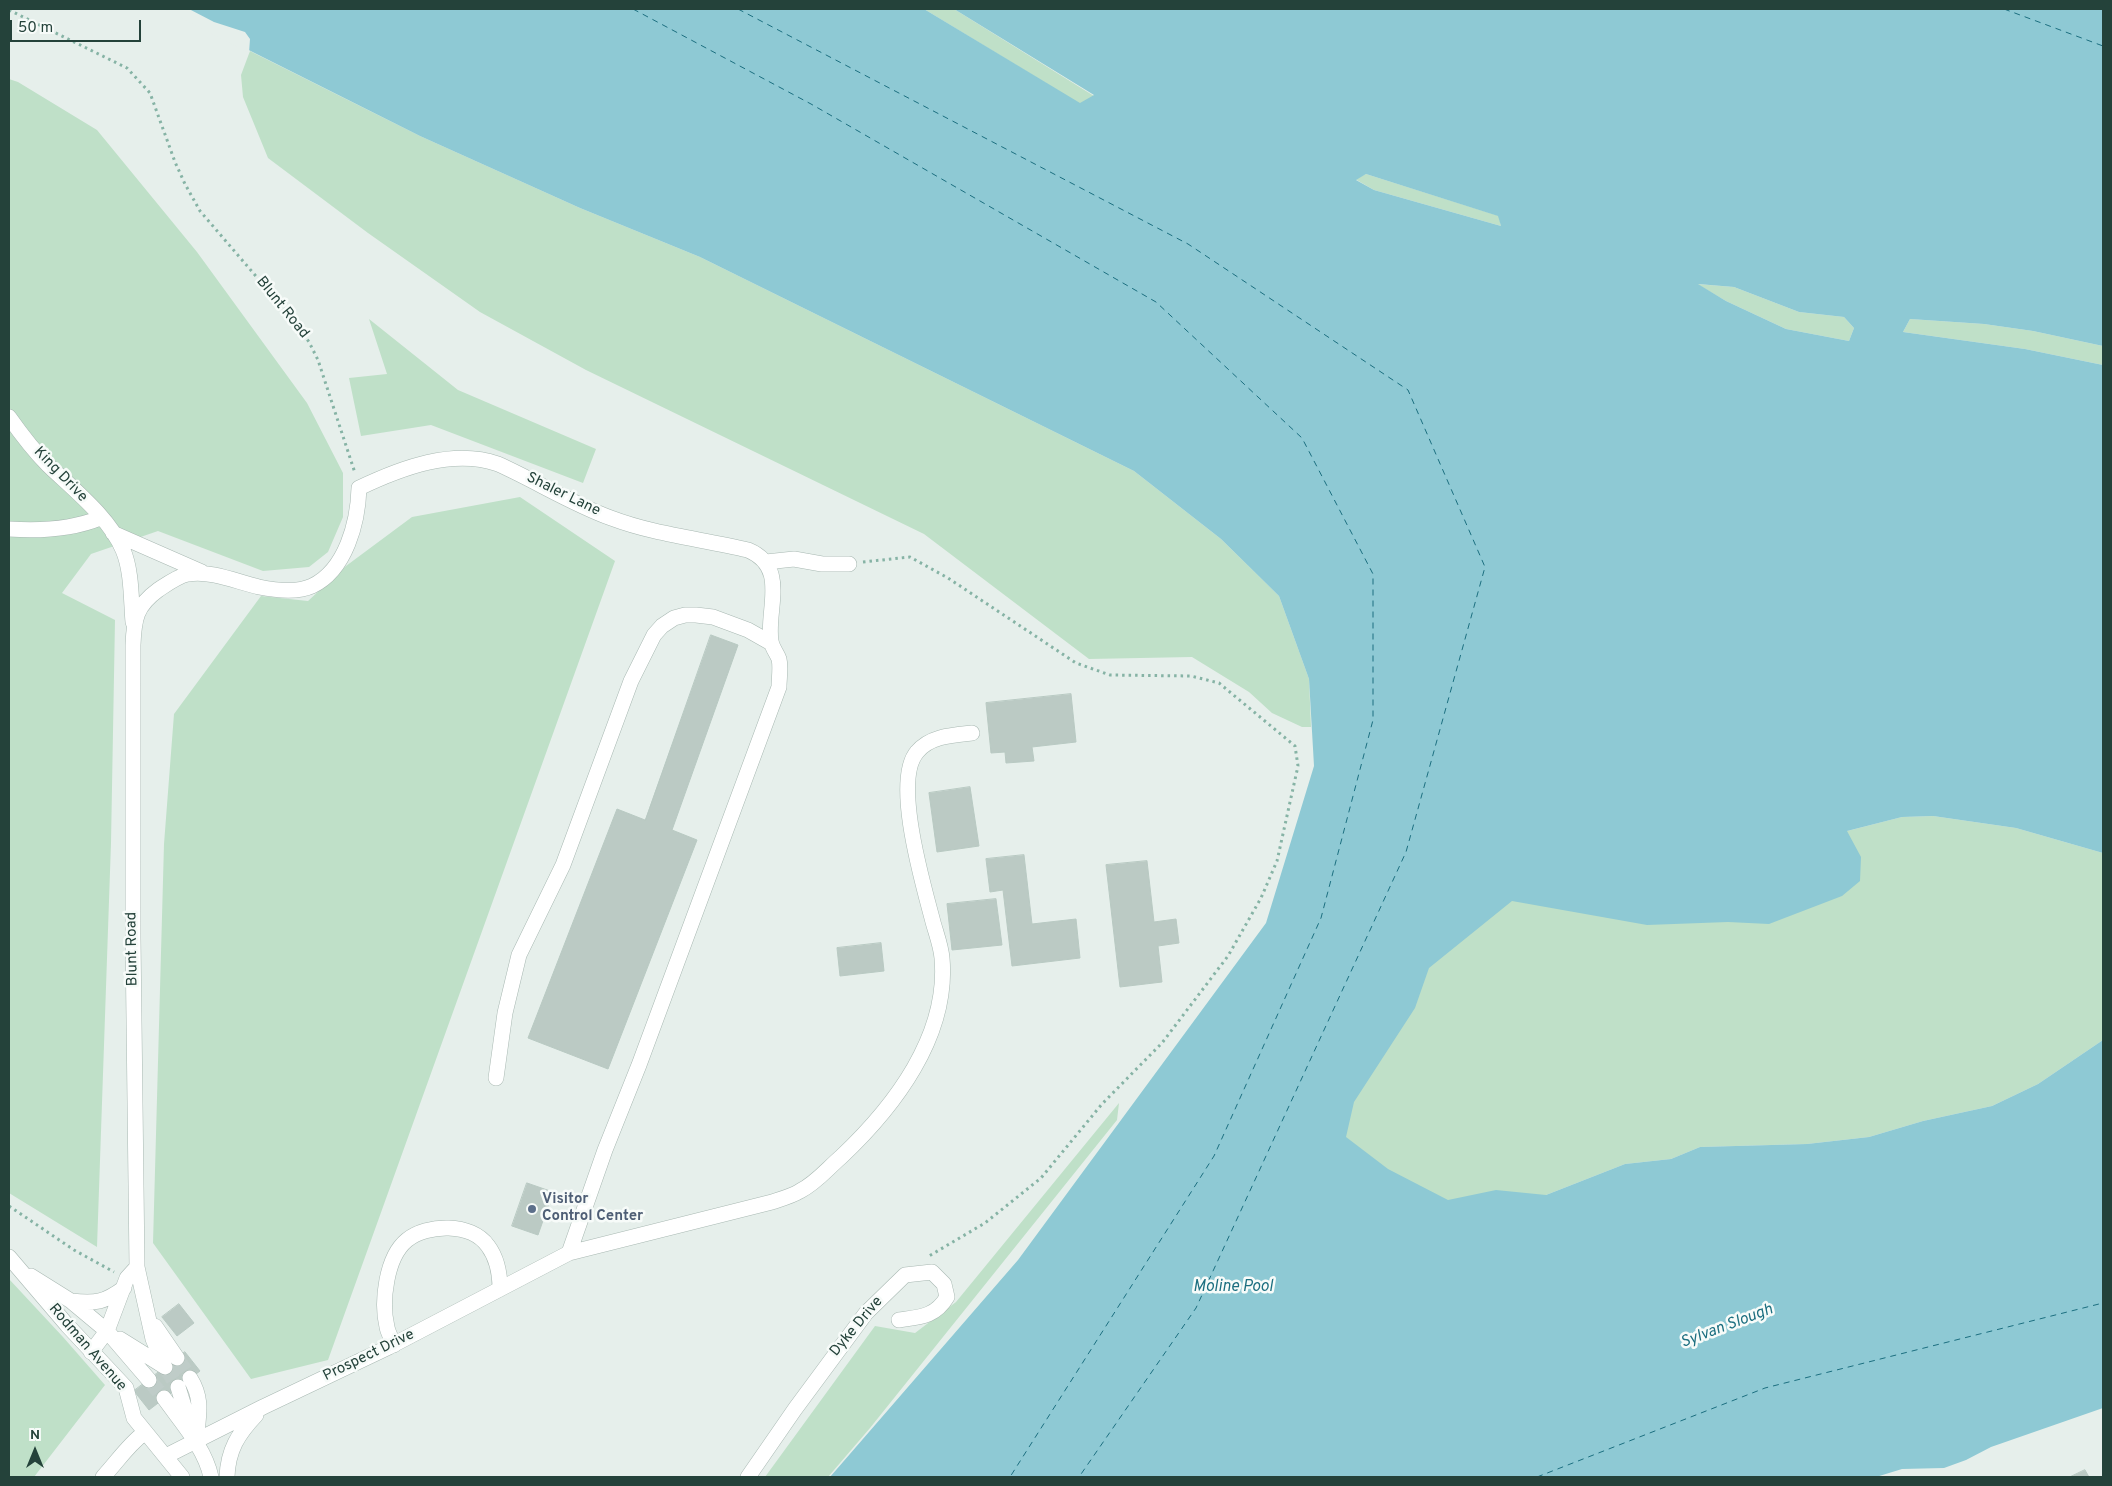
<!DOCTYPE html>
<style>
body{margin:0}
#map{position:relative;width:2112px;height:1486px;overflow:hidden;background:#e6efeb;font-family:Overpass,sans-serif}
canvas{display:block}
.frame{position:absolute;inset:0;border:10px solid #24423a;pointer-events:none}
.north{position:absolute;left:10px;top:1426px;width:50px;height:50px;-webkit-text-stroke:4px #f7fbf9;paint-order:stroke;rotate:0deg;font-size:14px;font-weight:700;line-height:20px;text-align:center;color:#24423a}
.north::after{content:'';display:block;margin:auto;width:18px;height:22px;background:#24423a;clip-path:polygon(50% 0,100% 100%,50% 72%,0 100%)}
.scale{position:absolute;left:10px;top:20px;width:131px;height:22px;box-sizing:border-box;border:2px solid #24423a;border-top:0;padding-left:6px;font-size:15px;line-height:18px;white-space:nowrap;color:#24423a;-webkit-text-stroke:4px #f7fbf9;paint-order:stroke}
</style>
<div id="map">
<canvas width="2112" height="1486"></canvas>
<div class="frame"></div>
<div class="north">N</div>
<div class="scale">50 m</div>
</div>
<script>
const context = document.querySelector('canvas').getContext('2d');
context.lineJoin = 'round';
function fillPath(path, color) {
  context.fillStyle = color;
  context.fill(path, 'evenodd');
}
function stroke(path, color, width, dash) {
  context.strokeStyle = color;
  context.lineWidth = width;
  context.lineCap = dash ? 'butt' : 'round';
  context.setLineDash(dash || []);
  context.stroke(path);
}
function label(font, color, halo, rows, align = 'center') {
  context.font = font + ' Overpass,sans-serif';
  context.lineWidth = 5;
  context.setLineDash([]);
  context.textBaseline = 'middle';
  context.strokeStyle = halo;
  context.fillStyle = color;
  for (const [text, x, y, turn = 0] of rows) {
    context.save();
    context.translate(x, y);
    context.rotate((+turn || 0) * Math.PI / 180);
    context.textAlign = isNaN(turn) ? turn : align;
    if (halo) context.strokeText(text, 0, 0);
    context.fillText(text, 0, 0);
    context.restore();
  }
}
fillPath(new Path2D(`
 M924 9H954L1094 96 1080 104Z
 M250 51 420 136 580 208 700 257 1134 471 1221 539 1279 596 1309 679 1311 727H1302L1272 713 1249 692 1192 657 1089 659 924 534 586 370 480 312 368 233 268 158 243 97 241 75Z
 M9 79 18 82 97 130 197 252 307 403 343 473V517L328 552 309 567 263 571 158 531 91 554 62 593 115 620 111 843 97 1247 9 1193Z
 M1366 174 1499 216 1501 226 1374 190 1355 179Z
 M1697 284 1734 287 1799 312 1844 317 1854 328 1849 341 1786 329 1726 301Z
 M369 319 458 390 596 449 583 483 431 425 361 436 349 378 387 374Z
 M1910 319 1984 324 2033 331 2103 346V365L2025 349 1903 332Z
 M520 497 615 561 328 1360 251 1379 153 1243 164 844 174 714 261 596 308 601 346 566 412 517Z
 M1933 816 2016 828 2103 853V1040L2038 1084 1992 1106 1923 1121 1869 1137 1807 1144 1700 1147 1671 1159 1625 1164 1546 1195 1461 1211 1326 1148 1451 876 1847 831 1902 817Z
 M1119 1103 1117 1120 870 1428 828 1477H765L875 1326 915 1333 956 1302Z
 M9 1279 63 1337 105 1385 34 1477H9Z`), '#bfe0c8');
fillPath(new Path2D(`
 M167 9H924L1080 103 1094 95 954 9H2103V346L2033 331 1984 324 1910 319 1903 332 2025 349 2103 365V853L2016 828 1933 816 1902 817 1847 831 1861 857 1860 881 1842 896 1769 924 1728 922 1647 925 1512 901 1429 968 1415 1008 1354 1102 1346 1137 1388 1169 1448 1200 1496 1190 1546 1195 1625 1164 1671 1159 1700 1147 1807 1144 1869 1137 1923 1121 1992 1106 2038 1084 2103 1040V1408L1991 1447 1966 1460 1944 1468 1902 1469 1876 1477H830L1018 1260 1266 923 1314 766 1309 679 1279 596 1221 539 1134 471 700 257 580 208 420 136ZM1366 174 1498 216 1501 226 1374 190 1356 180ZM1698 284 1734 287 1799 312 1844 317 1854 328 1849 341 1786 329 1726 301Z`), '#8ec9d4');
fillPath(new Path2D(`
 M164 9H189L214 22 245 32 250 39 249 53Z`), '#e6efeb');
stroke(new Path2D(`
 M633 9 811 104 1156 302 1302 438 1373 574V720L1321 918 1214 1156 1010 1477
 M738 9 1188 244 1408 390 1485 567 1406 852 1196 1308 1079 1477
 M2004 9 2103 46
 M1537 1477 1765 1388 2103 1303`), '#1c6f80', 1, [6, 5]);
const building = new Path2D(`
 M711 635 738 645 672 830 697 840 608 1069 528 1038 617 809 645 820Z
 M1071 694 1076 742 1032 747 1034 761 1006 763 1005 752 991 753 986 703Z
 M970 787 979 846 937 852 929 793Z
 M1024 855 1032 924 1076 919 1080 958 1012 966 1003 890 990 892 986 859Z
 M1147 861 1154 922 1176 919 1179 943 1158 946 1162 982 1120 987 1106 865Z
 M996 899 1002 945 952 950 947 904Z
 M881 943 884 971 840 976 837 948Z
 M527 1183 553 1192 538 1235 512 1226Z
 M179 1304 194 1323 177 1336 162 1317Z
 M185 1352 200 1371 149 1410 134 1391Z
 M2085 1470 2089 1477H2070Z`);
fillPath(building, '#bbcac4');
stroke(building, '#b8c9c2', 1);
stroke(new Path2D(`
 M177 1358 190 1378
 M165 1367 178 1387
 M149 1380 164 1398`), '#bfccc8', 15, [15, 8]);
const minor = new Path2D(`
 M9 417C21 434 33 450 48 465 73 489 109 517 123 550 132 571 131 600 133 622
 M9 529C38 531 73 529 100 518
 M113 533 202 572
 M766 562 794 559 822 564H849
 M496 1078 505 1013 519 955 563 865 631 681 654 635 662 626 674 618 685 615H696L713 617 748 630 771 643
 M9 1257 67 1325 126 1388 134 1418 182 1477
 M137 1267 133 938V645C134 619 136 606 158 590 167 584 178 576 188 574 211 570 237 582 259 587 274 590 297 593 312 586 346 570 358 522 359 488 401 468 453 448 498 464 536 481 572 504 611 518 656 535 703 539 748 550 789 567 766 610 771 641 772 648 777 653 779 659 781 667 779 678 779 687L639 1065 605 1150 569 1253
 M31 1276 71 1301 107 1331 149 1380
 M71 1301C96 1304 105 1302 124 1288
 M155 1326 177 1358
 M120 1339 165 1367
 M394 1345C392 1339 388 1333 387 1327 381 1302 386 1257 407 1240 427 1224 471 1222 488 1246 497 1258 500 1274 500 1289
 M91 1352 107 1331 127 1278 137 1267 153 1339 164 1365
 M190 1378C204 1400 198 1417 196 1442
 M178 1387 191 1429
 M164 1398C181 1422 205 1448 211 1477
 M166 1456 263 1407 389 1347 569 1253 772 1202C781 1199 792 1196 800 1191 816 1183 827 1169 841 1157 894 1107 949 1036 942 958 941 946 936 933 933 922 924 887 892 781 917 752 930 736 953 735 972 733
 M103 1477C117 1462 128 1445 144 1433
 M227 1477C228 1450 238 1434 256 1415
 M748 1477 795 1409 866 1313 905 1275 932 1272 944 1284 947 1297C935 1317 920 1317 899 1320`);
stroke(minor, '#a8b8b2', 16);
stroke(new Path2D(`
 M9 10 127 68 150 93 175 162 185 184 200 211 291 317 309 342 318 360 355 473
 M863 562 910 557 948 578 1076 663 1110 675 1191 676 1219 683 1295 746 1298 766 1277 861 1261 898 1228 956 1162 1043 1102 1104 1041 1178 985 1223 929 1256
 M9 1206 74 1250 114 1272`), '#86b3a5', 3, [2.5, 4]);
stroke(minor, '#fff', 15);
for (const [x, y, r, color] of [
 [532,1209,5,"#5c6f8a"]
]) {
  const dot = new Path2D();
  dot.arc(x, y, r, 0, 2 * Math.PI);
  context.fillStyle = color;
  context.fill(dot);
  stroke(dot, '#f7fbf9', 2);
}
label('15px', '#24423a', '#f7fbf9', [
 ["Blunt Road",282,308,51],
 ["King Drive",60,475,46],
 ["Shaler Lane",563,495,26],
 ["Blunt Road",133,949,-91],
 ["Dyke Drive",857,1327,-50],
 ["Rodman Avenue",87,1348,49],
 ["Prospect Drive",369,1356,-26]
]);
label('bold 15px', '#4e5e75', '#f7fbf9', [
 ["Visitor",542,1200],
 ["Control Center",542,1217]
], 'left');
label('italic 16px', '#1c6f80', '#f7fbf9', [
 ["Moline Pool",1233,1288],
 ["Sylvan Slough",1727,1327,-21]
]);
</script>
